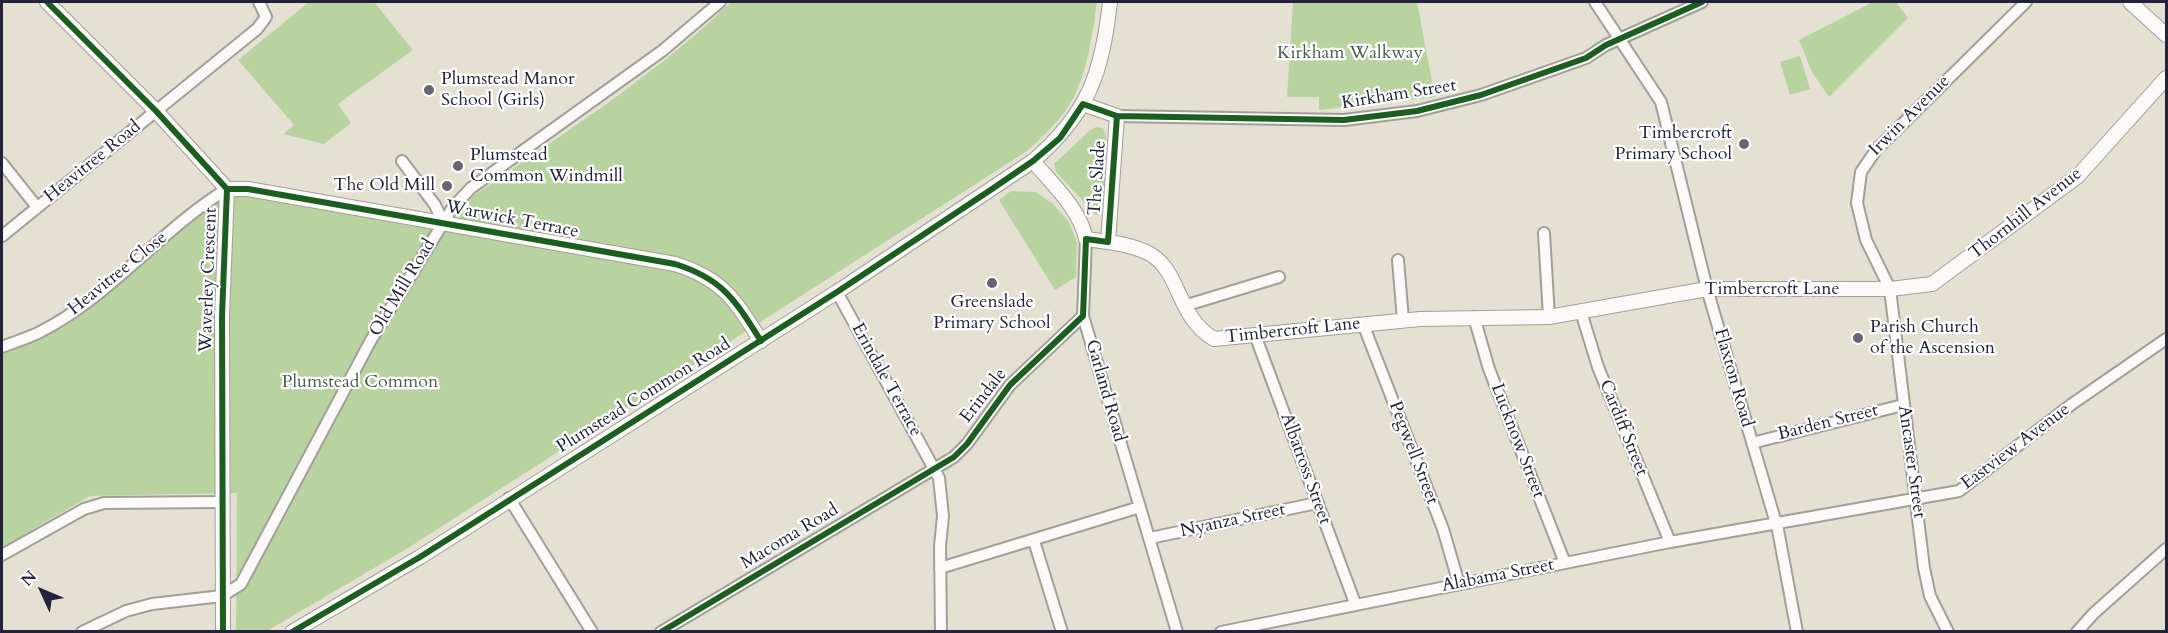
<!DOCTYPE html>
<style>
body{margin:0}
#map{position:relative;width:2168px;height:633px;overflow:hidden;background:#e4e1d2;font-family:Cardo,serif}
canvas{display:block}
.frame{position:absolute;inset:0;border:3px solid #22223b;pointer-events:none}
.north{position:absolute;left:12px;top:561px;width:60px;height:60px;-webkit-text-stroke:4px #fff;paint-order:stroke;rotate:314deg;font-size:16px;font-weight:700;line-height:24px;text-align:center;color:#22223b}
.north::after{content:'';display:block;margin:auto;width:21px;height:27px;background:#22223b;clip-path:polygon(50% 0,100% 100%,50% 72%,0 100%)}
</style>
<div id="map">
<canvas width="2168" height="633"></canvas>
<div class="frame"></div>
<div class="north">N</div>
</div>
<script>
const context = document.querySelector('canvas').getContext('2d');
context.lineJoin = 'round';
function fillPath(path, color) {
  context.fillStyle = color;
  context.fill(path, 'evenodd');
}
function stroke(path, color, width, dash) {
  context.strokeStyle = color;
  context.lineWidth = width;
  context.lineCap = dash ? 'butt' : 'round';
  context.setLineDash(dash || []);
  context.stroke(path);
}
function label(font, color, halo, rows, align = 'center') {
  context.font = font + ' Cardo,serif';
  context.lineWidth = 4.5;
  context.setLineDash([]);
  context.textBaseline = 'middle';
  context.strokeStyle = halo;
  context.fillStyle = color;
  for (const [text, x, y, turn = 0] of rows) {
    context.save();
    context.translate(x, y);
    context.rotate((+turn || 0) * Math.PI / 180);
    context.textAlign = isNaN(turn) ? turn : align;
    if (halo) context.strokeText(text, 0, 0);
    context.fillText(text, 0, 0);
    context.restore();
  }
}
fillPath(new Path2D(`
 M309 2H374L413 50 338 104 351 123 324 144 283 134 294 125 238 60Z
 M731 2H1097C1093 32 1087 75 1071 102 1060 121 1043 136 1027 151L408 548 267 631H236L237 493 90 496 2 547V352L39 338 69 321 212 204 236 195 455 233 461 211 472 197C560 135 654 77 731 2Z
 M1293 2H1417L1435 97 1319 110V97H1287Z
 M1873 2H1896L1908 18 1829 97 1812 72 1799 40Z
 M1800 56 1810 89 1790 95 1780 62Z
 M1096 127 1103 128 1106 135 1103 211 1096 215 1056 172 1054 164 1089 131Z
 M1011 191 1035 192 1052 203 1069 222 1077 243 1076 277 1055 290 999 200Z`), '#b9d3a0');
const street = new Path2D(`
 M1595 2 1661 102 1707 289 1778 530 1797 632
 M1117 116 1344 120 1417 111 1481 95 1586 58 1606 45 1702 2
 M402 161 435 205 443 222
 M2 163 37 207
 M1544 233 1549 317
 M2 236 257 29 266 17 259 2
 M1086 239 1083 316 1177 632
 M1398 260 1403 320
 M837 292 939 478 943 516 940 546 941 632
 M1184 306 1279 277
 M1581 312 1598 367 1670 542
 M1474 317 1489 369 1565 563
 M1363 324 1443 529 1459 584
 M1255 335 1355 603
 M2 347C14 342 28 338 40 332 111 296 160 230 227 189
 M1752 443 1903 405
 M509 498 592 632
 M1150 538 1317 503
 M1034 541 1062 632
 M2 555 84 509 104 503 221 502
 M940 568 1140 507
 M82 632 126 611 152 604 222 596 241 584 371 340 453 207 471 188 662 51 720 2
 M661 632 954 457 967 444 1010 385 1083 316
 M1221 632 1670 542 1959 491 2072 404 2166 339
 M1948 632 1930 596 1924 568 1890 289 1866 240 1857 203 1861 172 1876 150 2026 2
 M2077 632 2093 614 2166 549`);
const secondary = new Path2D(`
 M47 2 156 111 227 189 222 316 223 632
 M2130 2 2166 35
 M1083 104 1117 116 1108 242
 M1033 161C1053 185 1080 209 1086 239 1107 242 1132 244 1150 254 1181 272 1176 316 1214 339L1420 319 1549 317 1707 289H1890L1932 284 2078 176 2166 78
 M227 189H248L675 264C723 279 735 300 761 341
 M292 632 420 557 837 292 1033 161C1089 113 1102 73 1110 2`);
stroke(street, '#a19f99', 14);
stroke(secondary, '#a19f99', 16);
stroke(street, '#fbfaf8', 10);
stroke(secondary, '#fbfaf8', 14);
stroke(new Path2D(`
 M47 2 156 111 227 189 222 316 223 632
 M227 189H248L675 264C723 279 735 300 761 341
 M292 632 420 557 837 292 992 189 1033 161 1060 138 1083 104 1117 116 1344 120 1417 111 1481 95 1586 58 1606 45 1702 2
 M661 632 954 457 967 444 1010 385 1083 316 1086 239 1108 242 1117 116`), '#1b5e20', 6);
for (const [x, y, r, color] of [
 [429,90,6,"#666570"],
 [1744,144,6,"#666570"],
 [458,166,6,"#666570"],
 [447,186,6,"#666570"],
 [992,283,6,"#666570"],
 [1858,338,6,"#666570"]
]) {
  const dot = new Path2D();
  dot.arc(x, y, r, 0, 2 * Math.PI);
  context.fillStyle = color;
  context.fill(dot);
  stroke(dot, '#fff', 2);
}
label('18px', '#4b5c50', '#fff', [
 ["Kirkham Walkway",1350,54],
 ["Plumstead Common",360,383]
]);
label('18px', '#22223b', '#fff', [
 ["Plumstead Manor",441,80],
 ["School (Girls)",441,101],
 ["Timbercroft",1732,134,"right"],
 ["Primary School",1732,155,"right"],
 ["Plumstead",470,156],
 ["Common Windmill",470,177],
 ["The Old Mill",435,186,"right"],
 ["Greenslade",992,303,"center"],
 ["Primary School",992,324,"center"],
 ["Parish Church",1870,328],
 ["of the Ascension",1870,349]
], 'left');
label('18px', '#22223b', '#fff', [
 ["Kirkham Street",1399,95,-9],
 ["Irwin Avenue",1910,116,-45],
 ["Heavitree Road",93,162,-39],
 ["The Slade",1098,178,-86],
 ["Thornhill Avenue",2026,214,-38],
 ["Warwick Terrace",512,220,11],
 ["Heavitree Close",118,274,-39],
 ["Waverley Crescent",209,280,-88],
 ["Old Mill Road",403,288,-59],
 ["Timbercroft Lane",1772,290],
 ["Timbercroft Lane",1293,331,-6],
 ["Flaxton Road",1733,378,74],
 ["Erindale Terrace",886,380,61],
 ["Garland Road",1105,391,74],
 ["Plumstead Common Road",644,396,-32],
 ["Erindale",984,396,-52],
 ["Barden Street",1828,423,-14],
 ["Cardiff Street",1623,428,68],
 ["Lucknow Street",1517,441,69],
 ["Eastview Avenue",2016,447,-37],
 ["Pegwell Street",1413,453,69],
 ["Ancaster Street",1911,462,82],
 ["Albatross Street",1305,469,70],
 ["Nyanza Street",1233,521,-12],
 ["Macoma Road",790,537,-31],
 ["Alabama Street",1498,576,-11]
]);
</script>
